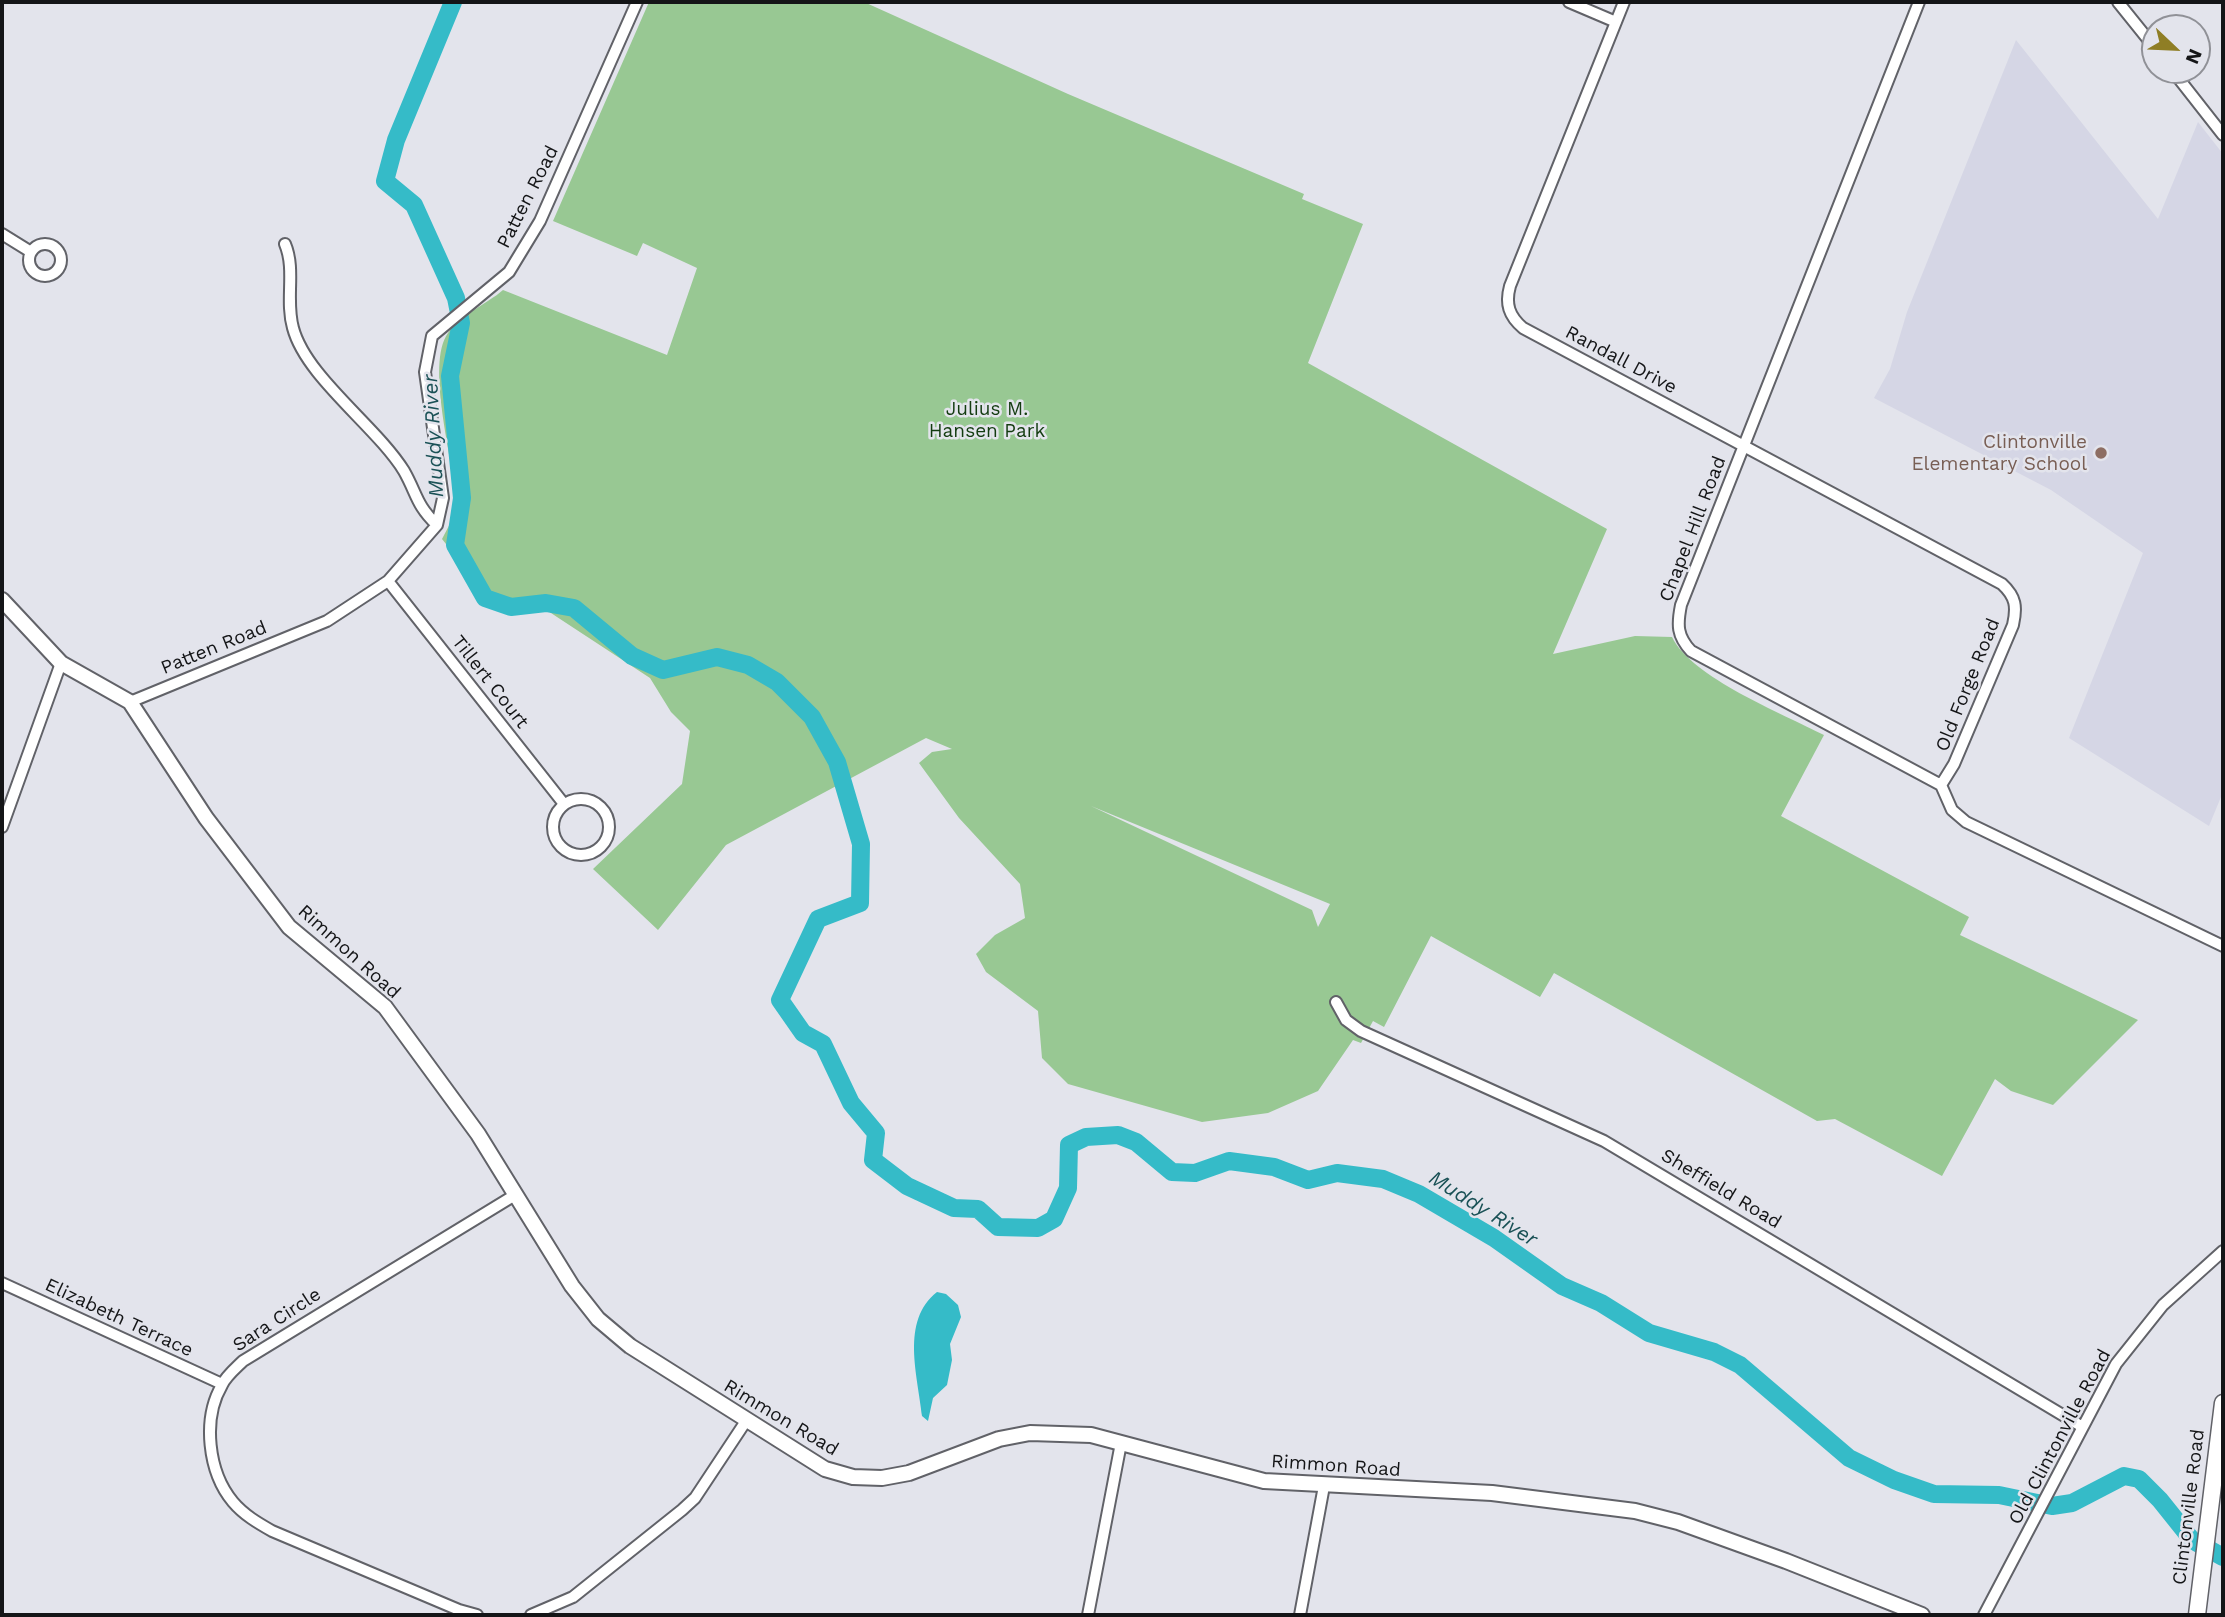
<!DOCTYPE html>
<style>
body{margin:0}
#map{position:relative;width:2225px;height:1617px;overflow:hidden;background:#e3e4ec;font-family:"Work Sans",sans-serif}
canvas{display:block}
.frame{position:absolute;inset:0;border:4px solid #141517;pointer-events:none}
.north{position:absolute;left:2141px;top:14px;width:70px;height:70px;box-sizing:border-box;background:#e3e4ec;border:2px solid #909197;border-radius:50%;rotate:113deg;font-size:19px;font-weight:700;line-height:28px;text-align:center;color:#141517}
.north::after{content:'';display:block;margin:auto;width:24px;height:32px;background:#8f7e25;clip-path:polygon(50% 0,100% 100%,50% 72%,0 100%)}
</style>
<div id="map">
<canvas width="2225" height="1617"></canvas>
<div class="frame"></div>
<div class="north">N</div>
</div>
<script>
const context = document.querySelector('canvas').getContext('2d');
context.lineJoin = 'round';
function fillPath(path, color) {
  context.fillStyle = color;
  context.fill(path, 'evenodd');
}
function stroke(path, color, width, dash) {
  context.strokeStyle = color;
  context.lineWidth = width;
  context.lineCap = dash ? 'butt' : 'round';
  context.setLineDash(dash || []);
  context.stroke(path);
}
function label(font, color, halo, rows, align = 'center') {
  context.font = font + ' "Work Sans",sans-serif';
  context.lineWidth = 5;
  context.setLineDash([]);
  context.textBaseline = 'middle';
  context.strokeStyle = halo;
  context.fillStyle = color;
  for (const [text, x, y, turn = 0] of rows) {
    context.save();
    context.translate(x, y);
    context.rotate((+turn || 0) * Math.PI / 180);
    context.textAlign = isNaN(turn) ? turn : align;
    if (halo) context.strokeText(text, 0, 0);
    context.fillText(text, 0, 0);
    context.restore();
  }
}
fillPath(new Path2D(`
 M2016 40 2158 219 2198 122 2223 154V792L2209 826 2069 738 2143 553 2051 490 1874 398 1890 369 1907 312Z`), '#d5d6e5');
fillPath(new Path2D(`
 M649 2H864L1068 94 1304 194 1302 199 1363 224 1308 363 1607 529 1553 654 1635 636 1672 637C1691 677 1783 714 1824 735L1781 816 1969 917 1960 935 2138 1020 2053 1105 2011 1091 1995 1079 1942 1176 1835 1119 1817 1121 1554 973 1540 997 1431 936 1384 1027 1373 1021 1361 1043 1353 1040 1318 1091 1268 1113 1202 1122 1068 1084 1042 1058 1038 1011 986 972 976 954 995 935 1025 918 1020 884 959 818 919 763 932 752 952 749 926 738 726 845 658 930 593 869 682 784 690 731 671 712 650 678 557 617 539 605 494 604 442 539 453 518 456 502C454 462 425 365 448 333 460 315 487 304 503 290L667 355 697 268 643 243 637 256 553 221ZM1091 806 1330 904 1318 927 1312 910Z`), '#98c893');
fillPath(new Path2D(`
 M937 1292 946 1294 958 1305 961 1317 950 1344 952 1360 947 1385 933 1398 928 1421 922 1416C918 1376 900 1321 937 1292Z`), '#35bbc8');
stroke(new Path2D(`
 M453 2 396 140 385 181 414 205 456 298 461 323 450 376 462 498 455 545 485 598 511 607 546 603 574 608 632 656 663 670 717 657 748 665 777 682 812 717 837 762 861 844 860 903 818 919 780 1000 803 1033 823 1044 851 1103 876 1133 873 1160 907 1186 954 1208 978 1209 998 1227 1038 1228 1054 1219 1068 1188 1069 1145 1086 1137 1118 1135 1136 1142 1172 1172 1195 1173 1229 1161 1274 1167 1308 1180 1337 1173 1383 1179 1419 1194 1494 1238 1562 1286 1601 1303 1649 1333 1714 1352 1740 1365 1849 1458 1894 1480 1934 1494 1999 1495 2052 1506 2072 1503 2124 1476 2139 1479 2160 1500 2192 1540 2223 1557`), '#35bbc8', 18);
const minor = new Path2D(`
 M1569 2 1616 22
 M1624 2 1510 286C1505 304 1509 316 1523 328L2002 584C2016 597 2017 607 2013 625L1954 764 1941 785
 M1919 2 1681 605C1677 625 1677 636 1691 651L1941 785 1952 810 1966 822 2223 946
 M2118 2 2155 48
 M2172 70 2223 135
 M2 234 31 252
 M285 244C296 270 285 300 293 328 306 377 376 426 404 471 417 494 416 505 437 525
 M29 260a16 16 0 1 1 32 0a16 16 0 1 1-32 0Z
 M388 581 564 804
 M130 702 327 621 388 581 437 525 443 498 425 372 432 336 509 272 540 221 637 2
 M553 827a28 28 0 1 1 56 0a28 28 0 1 1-56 0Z
 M2 827 61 663
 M1336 1002 1346 1020 1361 1031 1604 1141 2081 1426
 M2 1283 222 1384
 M477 1615 459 1610 272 1531C258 1523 244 1515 233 1502 208 1472 202 1419 222 1385 226 1376 236 1368 243 1361L515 1195
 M531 1615 573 1597 682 1510 695 1498 746 1421
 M1088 1615 1121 1443
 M1300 1615 1324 1486
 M1984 1615 2116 1364 2163 1305 2223 1251`);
const tertiary = new Path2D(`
 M2 600 61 663 130 702 206 818 289 927 385 1007 478 1134 572 1286 598 1319 630 1346 825 1469 853 1477 882 1478 909 1473 999 1439 1030 1433 1091 1435 1264 1481 1492 1493 1635 1511 1678 1522 1786 1561 1922 1615`);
const secondary = new Path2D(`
 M2197 1615 2223 1403`);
stroke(minor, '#616268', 14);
stroke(tertiary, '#616268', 18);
stroke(secondary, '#616268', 19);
stroke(minor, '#fff', 10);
stroke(tertiary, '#fff', 14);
stroke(secondary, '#fff', 16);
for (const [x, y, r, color] of [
 [2101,453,7,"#8d6e63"]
]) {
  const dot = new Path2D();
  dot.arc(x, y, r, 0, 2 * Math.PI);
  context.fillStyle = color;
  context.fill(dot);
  stroke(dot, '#e3e4ec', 2.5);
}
label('19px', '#141517', '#e3e4ec', [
 ["Patten Road",528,197,-63],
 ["Randall Drive",1621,360,28],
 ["Chapel Hill Road",1693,529,-69],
 ["Patten Road",214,648,-22],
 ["Tillert Court",490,682,52],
 ["Old Forge Road",1968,685,-68],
 ["Rimmon Road",349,952,42],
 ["Sheffield Road",1721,1189,31],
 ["Elizabeth Terrace",119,1318,25],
 ["Sara Circle",277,1320,-33],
 ["Rimmon Road",781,1418,31],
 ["Old Clintonville Road",2060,1437,-62],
 ["Rimmon Road",1336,1466,4],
 ["Clintonville Road",2189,1507,-83]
]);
label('19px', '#133c10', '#e3e4ec', [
 ["Julius M.",987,409],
 ["Hansen Park",987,431]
]);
label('19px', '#785e54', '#e3e4ec', [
 ["Clintonville",2087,442],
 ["Elementary School",2087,464]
], 'right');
label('italic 21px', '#1a5156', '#e3e4ec', [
 ["Muddy River",434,436,-93],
 ["Muddy River",1483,1209,32]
]);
</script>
